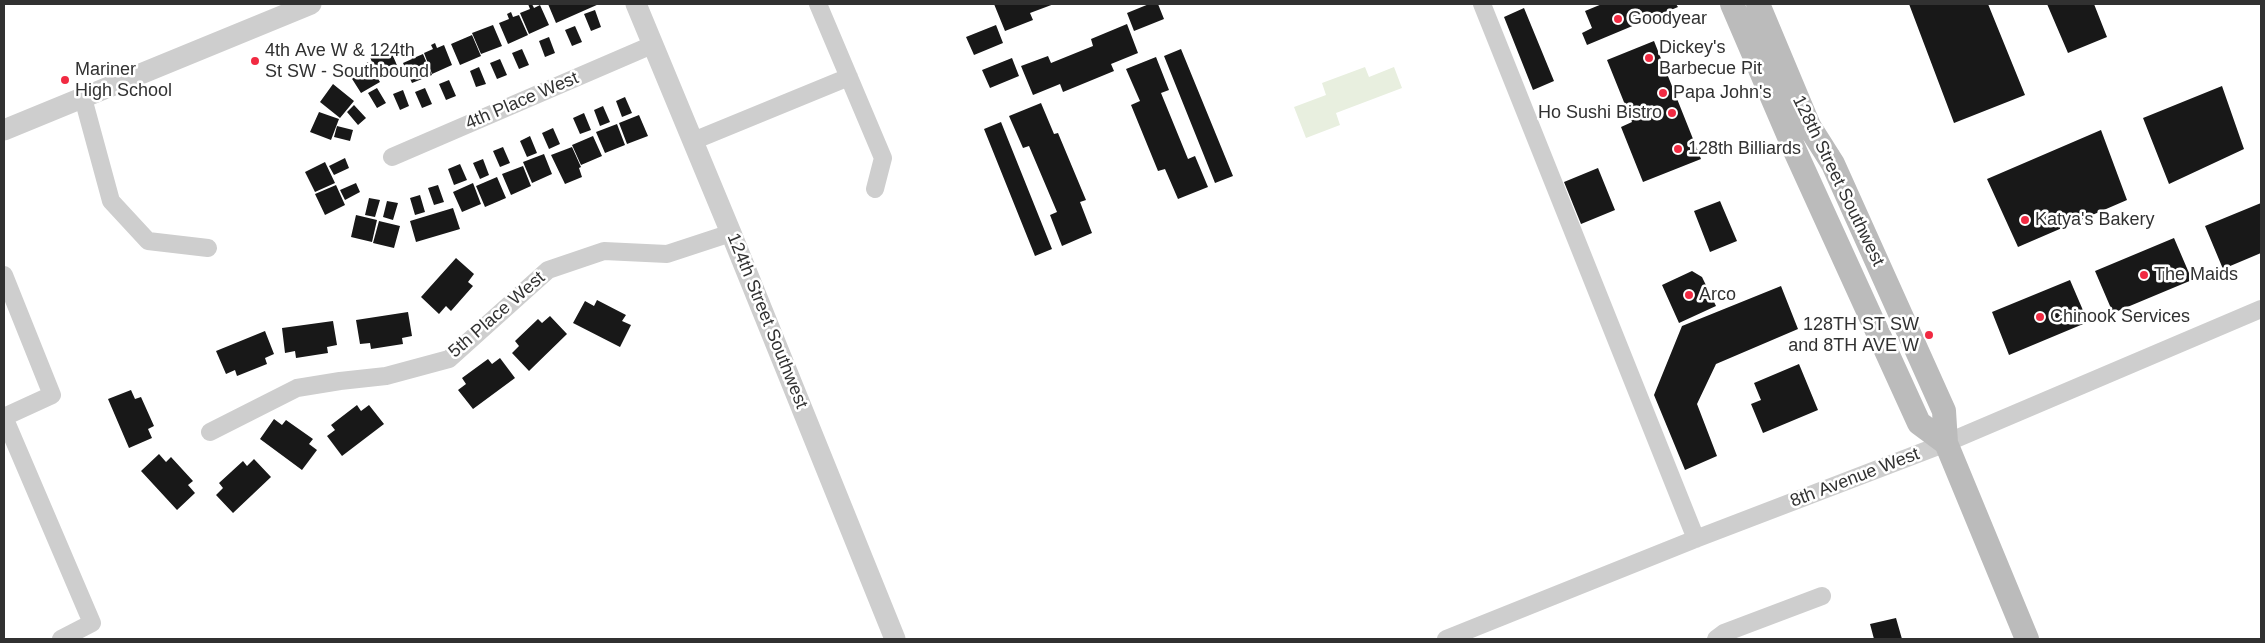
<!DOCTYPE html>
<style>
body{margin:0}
#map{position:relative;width:2265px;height:643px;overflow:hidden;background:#fff;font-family:Arial,sans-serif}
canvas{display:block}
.frame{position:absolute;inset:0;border:5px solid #313131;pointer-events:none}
</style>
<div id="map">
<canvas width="2265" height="643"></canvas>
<div class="frame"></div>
</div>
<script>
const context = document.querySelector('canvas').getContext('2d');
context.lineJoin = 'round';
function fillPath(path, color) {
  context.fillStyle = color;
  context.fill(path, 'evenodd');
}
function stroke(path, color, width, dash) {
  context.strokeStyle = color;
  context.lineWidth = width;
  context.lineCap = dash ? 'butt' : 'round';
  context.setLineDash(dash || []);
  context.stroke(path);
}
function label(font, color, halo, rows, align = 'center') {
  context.font = font + ' Arial,sans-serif';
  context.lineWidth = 5;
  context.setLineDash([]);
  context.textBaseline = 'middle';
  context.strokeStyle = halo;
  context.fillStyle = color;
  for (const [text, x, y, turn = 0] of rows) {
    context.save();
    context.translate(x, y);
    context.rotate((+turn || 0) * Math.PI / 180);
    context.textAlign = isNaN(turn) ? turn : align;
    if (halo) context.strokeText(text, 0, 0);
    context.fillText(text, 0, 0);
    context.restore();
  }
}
fillPath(new Path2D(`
 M1365 67 1369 77 1394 67 1402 88 1336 113 1340 125 1306 138 1294 107 1326 95 1322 83Z`), '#e8efdf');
fillPath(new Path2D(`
 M528 4H532L534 8 540 5 549 25 529 34 520 13 530 9Z
 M548 4H599L556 23Z
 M994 4H1054L1030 13 1033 20 1005 31Z
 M1149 4H1158L1164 19 1134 31 1127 13Z
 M1602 4H1676L1678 7 1587 45 1582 33 1592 28 1585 11Z
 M1909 4H1988L2025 95 1954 123Z
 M2047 4H2094L2107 37 2068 53Z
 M1524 8 1554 81 1533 90 1504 17Z
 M595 10 601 27 591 31 584 14Z
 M511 12 513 17 519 15 528 35 508 44 499 23 509 19 507 14Z
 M1127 24 1138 53 1111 64 1114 71 1063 92 1060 84 1033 95 1021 66 1048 56 1051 63 1093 46 1091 39Z
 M493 25 502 46 481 54 472 33Z
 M996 25 1003 43 974 55 966 37Z
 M575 26 582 42 572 46 565 30Z
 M472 35 481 56 460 65 451 44Z
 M549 37 555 53 545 57 539 41Z
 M1654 41 1701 159 1643 182 1621 127 1632 122 1607 60Z
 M435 43 437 48 444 45 452 65 432 74 424 53 433 49 431 45Z
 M390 49 399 70 378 78 370 57Z
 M522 49 529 65 519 69 512 53Z
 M1181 49 1233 176 1215 183 1164 56Z
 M414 53 416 57 423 54 432 75 412 83 403 63 412 59 410 54Z
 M1156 57 1169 90 1161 93 1188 159 1195 156 1208 187 1178 199 1165 169 1158 171 1131 105 1140 101 1126 69Z
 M1012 58 1019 76 990 88 982 70Z
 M500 59 507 75 497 79 490 63Z
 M368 62 380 82 361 93 349 74Z
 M479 67 486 84 476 87 470 71Z
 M449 80 456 96 446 100 439 84Z
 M333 84 354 101 340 118 320 102Z
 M2222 86 2244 149 2169 184 2143 118Z
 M377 88 386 103 377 108 368 93Z
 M425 88 432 104 422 108 415 92Z
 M403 90 409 106 400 110 393 94Z
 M625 97 632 113 622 117 616 101Z
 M1041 103 1054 134 1058 133 1086 200 1080 202 1092 233 1062 246 1050 215 1057 212 1029 146 1023 148 1009 116Z
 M354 105 366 118 358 125 347 112Z
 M603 106 610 122 600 126 594 110Z
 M319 112 339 119 331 140 310 132Z
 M584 113 591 130 580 134 573 118Z
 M639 115 648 136 627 144 619 123Z
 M1001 122 1052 249 1035 256 984 129Z
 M617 124 625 145 605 153 596 132Z
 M337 126 353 130 350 141 334 137Z
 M553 128 560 144 549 149 542 133Z
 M2101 130 2127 200 2018 247 1987 179Z
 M530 136 537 153 527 157 520 141Z
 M593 136 602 156 581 165 572 145Z
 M503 147 510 163 500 167 493 151Z
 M572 147 581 167 579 168 582 177 565 184 551 155Z
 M544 154 552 174 532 183 523 162Z
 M345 158 349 168 334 175 329 166Z
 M483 159 489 175 480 179 473 163Z
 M325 162 335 183 315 192 305 172Z
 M460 164 467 180 454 185 448 169Z
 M523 166 531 186 511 195 502 174Z
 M1598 168 1615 210 1581 224 1564 182Z
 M497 177 506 198 485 207 476 186Z
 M356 183 360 192 345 200 340 190Z
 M473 183 481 204 462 212 453 192Z
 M336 185 345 205 325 215 315 194Z
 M438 185 444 202 434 205 428 188Z
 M420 195 425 212 415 215 410 198Z
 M369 198 380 200 375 217 365 215Z
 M387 201 398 203 393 220 383 217Z
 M1720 201 1737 241 1710 252 1694 211Z
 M2261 203V253L2223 269 2205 226Z
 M453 208 460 229 416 242 410 221Z
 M356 215 377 220 372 242 351 237Z
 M379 221 400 226 394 248 373 243Z
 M2174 238 2192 280 2113 313 2095 271Z
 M456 258 474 274 468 282 473 286 451 311 446 306 439 314 421 297Z
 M1692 271 1702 277 1716 306 1679 323 1662 285Z
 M2070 280 2088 322 2009 355 1992 312Z
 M1781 286 1798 329 1716 364 1697 404 1717 456 1685 470 1654 395 1682 326Z
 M597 300 626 315 622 321 631 325 620 347 573 323 585 301 594 306Z
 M408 312 412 336 402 338 403 344 371 349 370 343 360 344 356 320Z
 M550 316 567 334 529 371 512 353 519 346 515 341 538 319 542 323Z
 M333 321 337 345 327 347 328 353 296 358 295 351 285 353 282 328Z
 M265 331 274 354 265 358 267 364 237 376 235 370 226 374 216 351Z
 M500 358 515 378 473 409 458 390 466 384 462 378 488 359 492 364Z
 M1799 364 1818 410 1763 433 1751 404 1761 400 1754 383Z
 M131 390 135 399 141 397 154 426 148 429 152 438 129 448 108 399Z
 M357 405 361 411 369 405 384 424 342 456 327 436 335 430 331 425Z
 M274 419 282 425 286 420 313 439 309 444 317 450 302 470 260 439Z
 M159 454 166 462 171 457 193 481 188 485 195 493 177 510 141 471Z
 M254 459 271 477 233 513 216 495 223 488 219 483 243 461 247 466Z
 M1896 618 1902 639H1874L1870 624Z`), '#181818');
stroke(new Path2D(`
 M818 4 883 158 875 189
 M1482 4 1696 539
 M83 98 111 201 148 241 208 248
 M693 141 849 77
 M392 157 652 45
 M4 275 52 395 4 417
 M4 417 92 623 61 639
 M210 432 297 388 340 381 386 376 449 359 548 270 604 251 667 254 731 233
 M1446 639 1698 538 1946 443 2261 309
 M1716 639 1724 633 1822 596`), '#cecece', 18);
stroke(new Path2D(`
 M636 4 731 233 895 639
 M4 130 311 4`), '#cecece', 21);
stroke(new Path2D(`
 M1732 4 1796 153 1919 423 1946 443
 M1758 4 1809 126 1833 164 1944 411 1946 443 2027 639`), '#bbb', 24);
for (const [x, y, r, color] of [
 [1618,19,5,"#f12a42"],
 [1649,58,5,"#f12a42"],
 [255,61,5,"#f12a42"],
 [65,80,5,"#f12a42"],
 [1663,93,5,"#f12a42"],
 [1672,113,5,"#f12a42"],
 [1678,149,5,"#f12a42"],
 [2025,220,5,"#f12a42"],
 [2144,275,5,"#f12a42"],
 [1689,295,5,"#f12a42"],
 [2040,317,5,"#f12a42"],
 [1929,335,5,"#f12a42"]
]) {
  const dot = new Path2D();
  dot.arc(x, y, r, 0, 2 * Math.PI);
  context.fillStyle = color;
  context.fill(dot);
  stroke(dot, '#fff', 2);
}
label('18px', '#313131', '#fff', [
 ["Goodyear",1628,19],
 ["Dickey's",1659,48],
 ["Barbecue Pit",1659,69],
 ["4th Ave W & 124th",265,51],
 ["St SW - Southbound",265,72],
 ["Mariner",75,70],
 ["High School",75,91],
 ["Papa John's",1673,93],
 ["Ho Sushi Bistro",1662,113,"right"],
 ["128th Billiards",1688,149],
 ["Katya's Bakery",2035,220],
 ["The Maids",2154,275],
 ["Arco",1699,295],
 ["Chinook Services",2050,317],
 ["128TH ST SW",1919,325,"right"],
 ["and 8TH AVE W",1919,346,"right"]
], 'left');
label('18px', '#313131', '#fff', [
 ["4th Place West",522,101,-23],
 ["128th Street Southwest",1838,181,64],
 ["5th Place West",497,315,-41],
 ["124th Street Southwest",767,321,68],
 ["8th Avenue West",1855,478,-21]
]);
</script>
